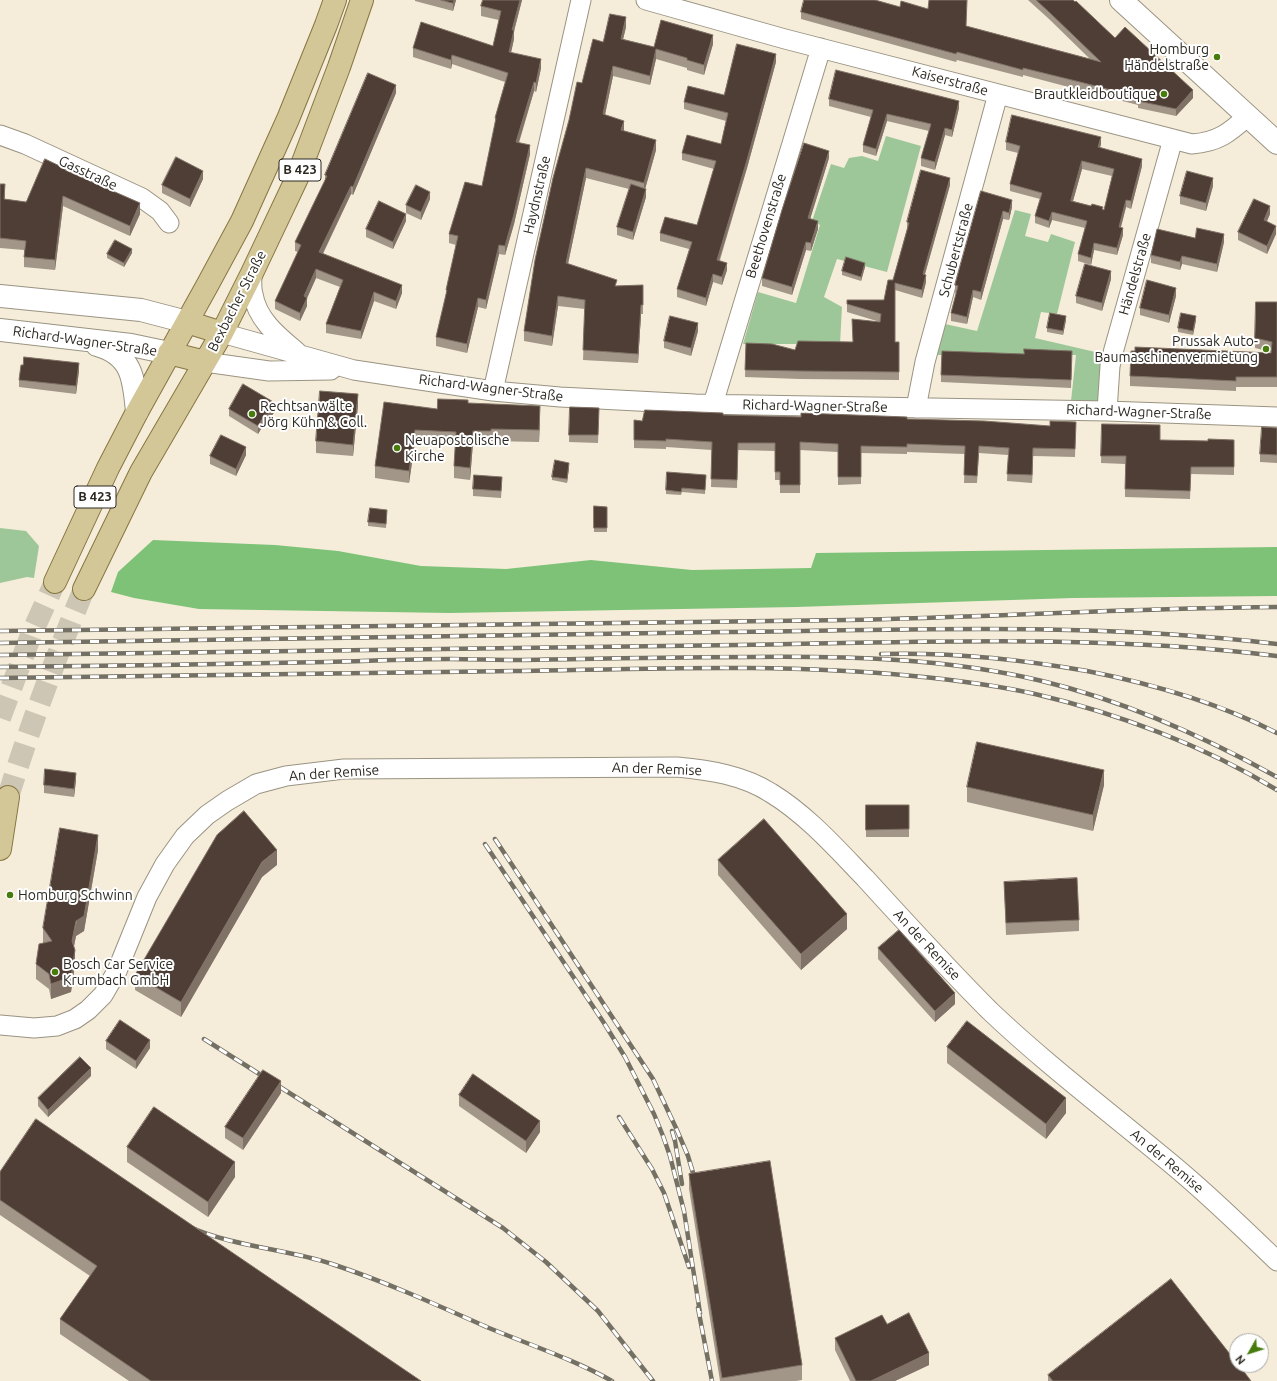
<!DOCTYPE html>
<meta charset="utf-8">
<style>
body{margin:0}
#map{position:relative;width:1277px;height:1381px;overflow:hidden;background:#f5edda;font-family:Ubuntu,sans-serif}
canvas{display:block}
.north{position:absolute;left:1229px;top:1333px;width:40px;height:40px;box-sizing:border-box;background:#fff;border:1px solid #aba9a7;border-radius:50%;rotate:231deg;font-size:11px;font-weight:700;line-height:16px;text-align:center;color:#2c2922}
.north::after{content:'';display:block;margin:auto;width:14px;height:18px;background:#477c0d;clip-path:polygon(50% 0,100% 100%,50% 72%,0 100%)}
</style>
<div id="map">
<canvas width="1277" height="1381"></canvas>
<div class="north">N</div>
</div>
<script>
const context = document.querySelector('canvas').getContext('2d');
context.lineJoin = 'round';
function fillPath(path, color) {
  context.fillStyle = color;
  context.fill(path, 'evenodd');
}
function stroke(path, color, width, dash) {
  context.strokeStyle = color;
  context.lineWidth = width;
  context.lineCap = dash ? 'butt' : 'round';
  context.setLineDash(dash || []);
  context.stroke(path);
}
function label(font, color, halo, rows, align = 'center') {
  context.font = font + ' Ubuntu,sans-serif';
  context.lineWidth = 4;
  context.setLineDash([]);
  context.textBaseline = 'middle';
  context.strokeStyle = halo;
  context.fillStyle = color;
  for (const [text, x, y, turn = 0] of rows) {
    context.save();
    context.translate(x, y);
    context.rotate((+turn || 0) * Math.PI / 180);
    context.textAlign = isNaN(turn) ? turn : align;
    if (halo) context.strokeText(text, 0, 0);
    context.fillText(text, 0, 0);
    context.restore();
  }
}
fillPath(new Path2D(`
 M886 136 921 146 887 272 837 259 824 297 842 307 840 344H743L758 292 796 303 820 225 812 221 831 164 844 168 849 158 862 156 878 161Z
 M1015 210 1031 214 1025 236 1048 242 1051 234 1075 242 1057 314 1041 312 1035 338 1104 354 1098 402 1071 401 1076 355H937L945 324 977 331Z
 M0 528 26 531 39 546 34 578 27 577 0 583Z`), '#9ec799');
fillPath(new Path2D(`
 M153 540 275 545 338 551 421 566 506 569 591 560 692 570 811 568 816 553 1277 547V596L1073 598 796 607 449 613 199 609 134 598 111 592 118 572Z`), '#7dc277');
stroke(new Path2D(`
 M0 718 31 635 55 582
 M8 797C30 726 56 657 84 589`), '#cdc6b5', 22, [22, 11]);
const minor = new Path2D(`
 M646 0 785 39 1192 144C1218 142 1229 133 1248 116
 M0 135 25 144 142 198 160 211 169 223
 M252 273C252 280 251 288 253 294 257 320 279 337 297 352
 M222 333 354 370 493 391 560 397 695 404 1107 411 1277 417
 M205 362 269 371 331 370
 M493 391 581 0
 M713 404 821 48
 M916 408 925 362 998 94
 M1107 411 1110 366 1114 349 1173 139
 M0 1025 34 1028 57 1026 75 1019 88 1010 103 995 117 971 147 897 165 864 185 836 207 815 227 801 256 784 286 776 344 769 677 767C709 770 743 775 771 793 807 815 836 848 865 878 906 923 947 968 990 1011 1050 1068 1117 1118 1181 1172 1214 1200 1245 1230 1277 1261`);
const secondary = new Path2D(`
 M1121 0 1277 143
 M0 296 141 310 187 322
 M0 330 131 345 169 353
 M97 345C133 355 134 380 137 412`);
const primary = new Path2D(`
 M187 322 222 333
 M169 353 205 362
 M55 582 108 468 137 412 208 284 242 221 288 119 326 25 335 0
 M84 589 141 472 222 333 252 273 297 178 339 67 362 0
 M0 849 8 797`);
stroke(minor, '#9a9382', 21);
stroke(secondary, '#9a9382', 24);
stroke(primary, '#867641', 24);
stroke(minor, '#fff', 19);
stroke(secondary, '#fff', 22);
stroke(primary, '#d3c697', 22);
const rail = new Path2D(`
 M0 631 848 620C991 617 1134 608 1277 607
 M0 643C242 639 484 636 725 632 909 630 1094 622 1277 644
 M881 654C950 652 1019 659 1087 671 1153 684 1217 702 1277 733
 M0 655C246 652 492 648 738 645 918 642 1099 634 1277 656
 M0 667C109 666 217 664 326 662 368 661 409 659 450 659 472 659 494 660 515 660 594 659 672 657 750 657 848 656 947 658 1042 681 1125 701 1203 736 1277 777
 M0 678C172 676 343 673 515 671 648 669 781 663 913 676 954 680 995 685 1035 694 1117 713 1205 746 1277 790
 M495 839 653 1079 676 1128 688 1156 696 1183
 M485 844 604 1023 625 1057 654 1114 663 1136 670 1156 684 1211 700 1313
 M204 1039 503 1228 546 1262 598 1311 653 1381
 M619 1117 652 1169 664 1193 689 1267
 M672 1131 675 1141 682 1184
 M190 1227C234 1247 287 1249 332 1264 386 1282 437 1305 489 1328 530 1345 573 1359 612 1381
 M698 1308 712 1381`);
stroke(rail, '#747064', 4.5);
stroke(rail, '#fff', 3, [9]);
fillPath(new Path2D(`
 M415 0H456L453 11 415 1Z
 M483 0H522L514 31V39L511 53 541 68 536 92 534 91 519 143 530 154 514 224 505 255 499 254 486 309 478 307 467 353 436 346V337L446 298V290L456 245 449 243V234L482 186 495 125V118L505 82 452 64 451 69 413 57V48L493 46 499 20 481 16V6Z
 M1028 0H1073L1115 38 1193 98 1176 116 1138 108V105L1080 90 1023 75V77L957 60 956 62 801 19V12L900 7 928 9 966 26 1090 59 1049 19Z
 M626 27 623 39 654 47 713 44 704 75 687 70V68L656 59 650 85 613 76 605 115 624 130V131L656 150 645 189 646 197 633 240 617 235V227L629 189 586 178 568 264 617 286 643 285V314H641L638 363 583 360 585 309 558 306 552 346 524 341V331L603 42Z
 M776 62 747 168 720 260 727 270 722 285 713 282 706 306 677 297V289L689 249 660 241V233L697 225 714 169 682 160V153L721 144 726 121 684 109V102L724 95Z
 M396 93 353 195 351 194 323 254 402 293 396 309 374 301 361 339 326 333V324L340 287 316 278 307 298V306L300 321 275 309V301L298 252 295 251V242L325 181V175Z
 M829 99 959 108 952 137 945 135 935 170 921 166V158L929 131 887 121 876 156 863 152V145L871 117 829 106Z
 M1006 142 1101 144 1100 147 1142 166 1131 209 1126 207 1121 227 1123 235 1117 255 1094 250 1091 265 1078 261V254L1085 228 1052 220 1049 228 1035 223V216L1040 199 1010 191V184L1018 153 1006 150ZM1082 169 1112 176 1104 210 1073 201Z
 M829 158 810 219 818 229 811 251 806 250 792 295 762 286V278Z
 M66 171 140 214 130 236 63 206 55 270 24 267V250L0 248V184L5 194V199L26 202Z
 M203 179 190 207 162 193V185Z
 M950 185 925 274 926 282 922 298 895 290V342H899V380L800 379 745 377 746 343 795 350 852 342 880 322 847 312V304L884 300 893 280 907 229V222Z
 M1213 186 1206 211 1180 204V196Z
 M981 191 1012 207 1009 220 1003 219 981 300 973 297 967 324 951 321V313L956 293H955V285Z
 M430 199 421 220 406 213V205Z
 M1270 214 1267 221 1276 234 1267 254 1238 240V232Z
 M406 221 393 249 366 237V229Z
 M1195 238 1224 242 1217 272 1182 264 1180 270 1151 263V255Z
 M132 253 124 267 107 258V254Z
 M865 267 861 281 842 275V271Z
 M1111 279 1102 311 1076 303V296Z
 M1176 296 1169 323 1140 315V308Z
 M1256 302H1277V387H1236V391L1130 386V376L1271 353V352L1255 348Z
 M1066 320 1063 335 1047 332V328Z
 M1196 320 1193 335 1178 332V328Z
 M698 331 691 356 664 348V341Z
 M1072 358 1071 388 941 382V375Z
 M79 371 76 394 19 387V380Z
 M468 403 540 418 539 442 491 441V443H473L470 480 454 478V466L456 444 415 442 409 483 375 478V466L437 409Z
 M358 405 353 456 316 453V441Z
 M570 407 599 408 598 443 569 442Z
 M229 409 275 411 267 423 265 422 258 434 229 416Z
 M723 415 907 419 1050 426 1076 422 1075 457 1033 456 1032 483 1007 481 1008 455 979 453 977 483H964L965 454 907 452V454L861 453V484L838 485V452L800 450V493H780V480H775V451L738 450 737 488 711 487 712 450 666 447V449L634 448V420L642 421Z
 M1102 424 1160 440 1208 441 1234 440V475L1191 474 1190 499 1125 497V464L1101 463Z
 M1277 428V463L1260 462V454Z
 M246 455 236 476 210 464V456Z
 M569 467 567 483 552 480V477Z
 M706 475 705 494 682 492 681 495 666 494V490Z
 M502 484 501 498 473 496V489Z
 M594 506 607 507V532H594Z
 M387 514 386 528 368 526V522Z
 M76 780 74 797 44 793V785Z
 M1104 785 1093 831 967 802V787Z
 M866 805H909V837H866Z
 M98 850 84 931 76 936 74 946 75 965 71 992 51 999 49 989 36 979V964L43 943V928Z
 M718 860 847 929 801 970 718 875Z
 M277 865 262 877 181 1017 135 990V975Z
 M1004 882 1079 920V931L1006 935Z
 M878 948 955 1004 935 1022 878 959Z
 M106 1041 150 1048 136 1069 106 1049Z
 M947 1047 1066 1113 1046 1139 947 1063Z
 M91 1076 48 1117 38 1106V1098Z
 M281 1093 243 1150 225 1138V1127Z
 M459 1095 540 1132 526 1153 459 1106Z
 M127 1147 235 1177 208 1217 127 1162Z
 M0 1172 421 1381H129L60 1334V1319L90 1276 0 1215Z
 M689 1174 802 1365V1380L796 1381H720L689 1189Z
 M887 1324 929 1365 895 1381H850L835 1350V1338Z
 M1048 1375 1251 1381H1048Z`), '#a29688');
fillPath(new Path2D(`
 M454 0H456L453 11V3Z
 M520 0H522L514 31V39L509 61V52L512 30Z
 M626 17V27L621 48V39Z
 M713 35V44L704 75V65Z
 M656 49V59L650 85V76Z
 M776 54V62L747 168 717 267V260Z
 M452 55V64L451 69V60Z
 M541 59V68L536 92V83Z
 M613 66V76L603 124V114Z
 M534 82V91L516 151V142Z
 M396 85V93L353 195V187Z
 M1193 90V98L1176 116V109Z
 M959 101V108L952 137V130Z
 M887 114V121L876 156V149Z
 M624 121V130L621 140V130Z
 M945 128V135L935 170V162Z
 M1101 137V144L1098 154V147Z
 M656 140V150L644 193V183Z
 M530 145V154L514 224 505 255V246Z
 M829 151V158L808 226V218Z
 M1142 159V166L1131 209V201Z
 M1082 161V169L1071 208V201Z
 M586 168V178L566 273V263Z
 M203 171V179L190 207V199Z
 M950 178V185L923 281V274Z
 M1213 178V186L1206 211V203Z
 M5 184V194L4 209V199Z
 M351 186V194L319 261V252Z
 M646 189V197L633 240V232Z
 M430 192V199L421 220V212Z
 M63 196V206L55 270V260Z
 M1012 200V207L1009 220V213Z
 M1126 200V207L1119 234V227Z
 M140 203V214L130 236V226Z
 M1270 206V214L1264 228V220Z
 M1003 211V219L981 300V292Z
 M1052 212V220L1049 228V221Z
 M406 214V221L393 249V242Z
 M818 221V229L811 251V243Z
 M1276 226V234L1267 254V246Z
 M1123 228V235L1117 255V248Z
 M1224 234V242L1217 272V264Z
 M806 242V250L792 295V287Z
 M1094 243V250L1091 265V258Z
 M499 245V254L486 309V300Z
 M132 249V253L124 267V263Z
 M1182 256V264L1180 270V262Z
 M727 263V270L722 285V277Z
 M865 263V267L861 281V277Z
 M316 269V278L304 305V296Z
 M1111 271V279L1102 311V303Z
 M713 274V282L706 306V298Z
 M926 275V282L922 298V290Z
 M402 285V293L396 309V301Z
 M1176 288V296L1169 323V315Z
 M973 290V297L967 324V317Z
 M374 292V301L361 339V331Z
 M558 296V306L552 346V336Z
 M307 298V306L300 321V313Z
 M478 298V307L467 353V344Z
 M641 305V314L638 363V354Z
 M1066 316V320L1063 335V331Z
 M1196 316V320L1193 335V331Z
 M698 323V331L691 356V348Z
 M79 363V371L76 394V386Z
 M358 394V405L353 456V445Z
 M275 403V411L267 423V415Z
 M540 406V418L539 442V430Z
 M265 414V422L258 434V426Z
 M415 430V442L409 483V471Z
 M473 431V443L470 480V468Z
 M246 447V455L236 476V469Z
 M1033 448V456L1032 483V475Z
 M569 463V467L567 483V479Z
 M1104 770V785L1093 831V815Z
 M76 773V780L74 797V789Z
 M98 835V850L84 931 76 936 72 956V941Z
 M277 850V865L262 877 181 1017V1002L262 862Z
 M847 914V929L801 970V954Z
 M75 950V965L71 992 51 999V984Z
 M955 993V1004L935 1022V1011Z
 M150 1040V1048L136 1069V1061Z
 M91 1068V1076L48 1117V1110Z
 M281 1081V1093L243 1150V1138Z
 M1066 1098V1113L1046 1139V1124Z
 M540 1121V1132L526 1153V1141Z
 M235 1162V1177L208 1217V1202Z
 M929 1353V1365L895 1381H871Z`), '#807266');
const building = new Path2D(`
 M441 0H454L453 3Z
 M483 0H520L512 30H514L509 52 541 59 536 83 534 82 516 142 530 145 514 214 505 246 499 245 486 300 478 298 467 344 436 337 447 290H446L458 236 449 234 465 182 482 186 496 118H495L508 73 452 55 451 60 413 48 421 22 493 46 501 11 481 6Z
 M804 0H875L900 7 901 1 928 9 929 0H967L966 26 1101 62 1049 12 1036 0H1073L1075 2 1076 1 1115 38 1125 27 1193 90 1176 109 1138 101V97L1080 82 1023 68V70L957 52 956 54 801 12Z
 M610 14 626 17 621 39 654 47 661 20 713 35 704 65 687 60V58L656 49 650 76 613 66 603 114 624 121 621 130 656 140 644 183 586 168 566 263 617 280 615 286 643 285V305H641L638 354 583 350 585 300 558 296 552 336 524 331 535 260 553 178 569 120 577 82 582 83 593 39 603 42Z
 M737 44 776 54 747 160 717 260 727 263 722 277 713 274 706 298 677 289 692 242 660 233 665 217 697 225 716 161 682 153 687 135 721 144 728 113 684 102 688 86 724 95Z
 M836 70 959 101 952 130 945 128 935 162 921 158 931 124 887 114 876 149 863 145 873 110 829 99Z
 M368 73 396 85 353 187 351 186 319 252 402 285 396 301 374 292 361 331 326 324 343 280 316 269 304 296 307 298 300 313 275 301 301 245 295 242 327 176 325 175Z
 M1012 115 1101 137 1098 147 1142 159 1131 201 1126 200 1119 227 1123 228 1117 248 1094 243 1091 258 1078 254 1087 221 1052 212 1049 221 1035 216 1042 193 1010 184 1020 146 1006 142ZM1082 161 1114 169 1104 210 1102 209 1103 207 1092 204 1091 206 1071 201Z
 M804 143 829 151 808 218 818 221 811 243 806 242 792 287 762 278 782 210Z
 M176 157 203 171 190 199 162 185Z
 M45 159 66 169 65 170 140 203 130 226 63 196 55 260 24 257 26 241 0 238V184H5L4 199 26 202Z
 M921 170 950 178 923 274 926 275 922 290 895 283V342H899V372L800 371 745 370 746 343 772 344 795 350 798 341 853 342 852 319 880 322 881 314 847 304V300H884L888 280H893L897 266 909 223 907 222Z
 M1187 171 1213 178 1206 203 1180 196Z
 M631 184 646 189 633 232 617 227Z
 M416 185 430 192 421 212 406 205Z
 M981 191 1012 200 1009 213 1003 211 981 292 973 290 967 317 951 313 958 286 955 285Z
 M1254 199 1270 206 1264 220 1276 226 1267 246 1238 232Z
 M379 201 406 214 393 242 366 229Z
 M1197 228 1224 234 1217 264 1182 256 1180 262 1151 255 1157 229 1195 238Z
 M115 240 132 249 124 263 107 254Z
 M846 257 865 263 861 277 842 271Z
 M1085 264 1111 271 1102 303 1076 296Z
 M1147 280 1176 288 1169 315 1140 308Z
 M1256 302H1277V377H1236V381L1130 376 1131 351H1135V347L1271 353 1272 342 1255 338Z
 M1050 313 1066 316 1063 331 1047 328Z
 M1181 313 1196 316 1193 331 1178 328Z
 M670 316 698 323 691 348 664 341Z
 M1024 349 1072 351 1071 380 941 375 942 351 1024 354Z
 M24 357 79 363 76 386 19 380 21 365H23Z
 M243 384 275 403 267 415 265 414 258 426 229 409Z
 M320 391 358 394 353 445 316 441Z
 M438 399 468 400V403L540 406 539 430 491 429V431H473L470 468 454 466 456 432 415 430 409 471 375 466 384 402 437 409Z
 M570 407 599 408 598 435H569Z
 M645 410 723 413V415L801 417V413L907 417V419L984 421 1050 426V421L1076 422 1075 449 1033 448 1032 475 1007 474 1009 448 979 446 977 476 964 475 965 446 907 444V447L861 446V477H838V444L800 442V485H780V472H775V443H738L737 480 711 479 712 442 666 439V441L634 440V420L642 421Z
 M1102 424 1160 425V440L1208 441V439L1234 440V467H1191L1190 491 1125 489 1126 456H1101Z
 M1262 427 1277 428V455L1260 454Z
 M221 435 246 447 236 469 210 456Z
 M555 460 569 463 567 479 552 477Z
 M667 472 706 475 705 490 682 488 681 492 666 490Z
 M474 475 502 477 501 491 473 489Z
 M594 506 607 507V528H594Z
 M370 508 387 510 386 524 368 522Z
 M977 742 1104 770 1093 815 967 787Z
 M45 769 76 773 74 789 44 785Z
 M866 805H909V829L866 830Z
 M244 811 277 850 262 862 181 1002 135 975 217 835Z
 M764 819 847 914 801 954 718 860Z
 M60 828 98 835 84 916 76 921 72 941 75 950 71 977 51 984 49 974 36 964 39 944 52 941 43 928Z
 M1077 878 1079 920 1006 923 1004 882Z
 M899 930 955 993 935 1011 878 948Z
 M120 1020 150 1040 136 1061 106 1041Z
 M967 1021 1066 1098 1046 1124 947 1047Z
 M80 1057 91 1068 48 1110 38 1098Z
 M263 1070 281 1081 243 1138 225 1127Z
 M473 1074 540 1121 526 1141 459 1095Z
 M154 1107 235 1162 208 1202 127 1147Z
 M36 1119 421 1381H151L60 1319 97 1266 0 1200V1172Z
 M770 1161 802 1365 722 1378 689 1174Z
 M1171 1279 1237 1363V1365H1239L1251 1381H1053L1048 1375Z
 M909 1313 929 1353 871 1381H856L835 1338 882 1315 887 1324Z`);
fillPath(building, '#4e3e35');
stroke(building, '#807266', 1);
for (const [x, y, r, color] of [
 [1217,57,4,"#477c0d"],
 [1164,94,4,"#477c0d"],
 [1266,349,4,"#477c0d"],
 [252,414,4,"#477c0d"],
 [397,448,4,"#477c0d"],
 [10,895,4,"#477c0d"],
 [55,972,4,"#477c0d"]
]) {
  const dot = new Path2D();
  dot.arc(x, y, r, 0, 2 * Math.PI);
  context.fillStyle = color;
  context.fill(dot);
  stroke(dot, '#fff', 1.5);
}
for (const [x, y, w] of [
 [300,170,42],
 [95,497,42]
]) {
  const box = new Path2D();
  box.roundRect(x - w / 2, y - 11, w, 22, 3);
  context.fillStyle = '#fff';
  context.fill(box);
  stroke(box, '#2c2922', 1);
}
label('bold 13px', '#2c2922', null, [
 ["B 423",300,170],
 ["B 423",95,497]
]);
label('14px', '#2c2922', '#fff', [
 ["Homburg",1209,49,"right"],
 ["Händelstraße",1209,65,"right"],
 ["Brautkleidboutique",1156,94,"right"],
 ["Prussak Auto-",1258,341,"right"],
 ["Baumaschinenvermietung",1258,357,"right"],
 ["Rechtsanwälte",260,406],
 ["Jörg Kühn & Coll.",260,422],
 ["Neuapostolische",405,440],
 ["Kirche",405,456],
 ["Homburg Schwinn",18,895],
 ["Bosch Car Service",63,964],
 ["Krumbach GmbH",63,980]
], 'left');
label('14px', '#2c2922', '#fff', [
 ["Kaiserstraße",950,81,15],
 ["Gasstraße",88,173,25],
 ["Haydnstraße",537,195,-77],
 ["Beethovenstraße",766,226,-73],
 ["Schubertstraße",956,250,-75],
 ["Händelstraße",1135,274,-74],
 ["Bexbacher Straße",237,301,-63],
 ["Richard-Wagner-Straße",85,341,8],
 ["Richard-Wagner-Straße",491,388,7],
 ["Richard-Wagner-Straße",815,406,1],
 ["Richard-Wagner-Straße",1139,412,2],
 ["An der Remise",657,769,2],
 ["An der Remise",334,773,-4],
 ["An der Remise",927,945,47],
 ["An der Remise",1167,1161,40]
]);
</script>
